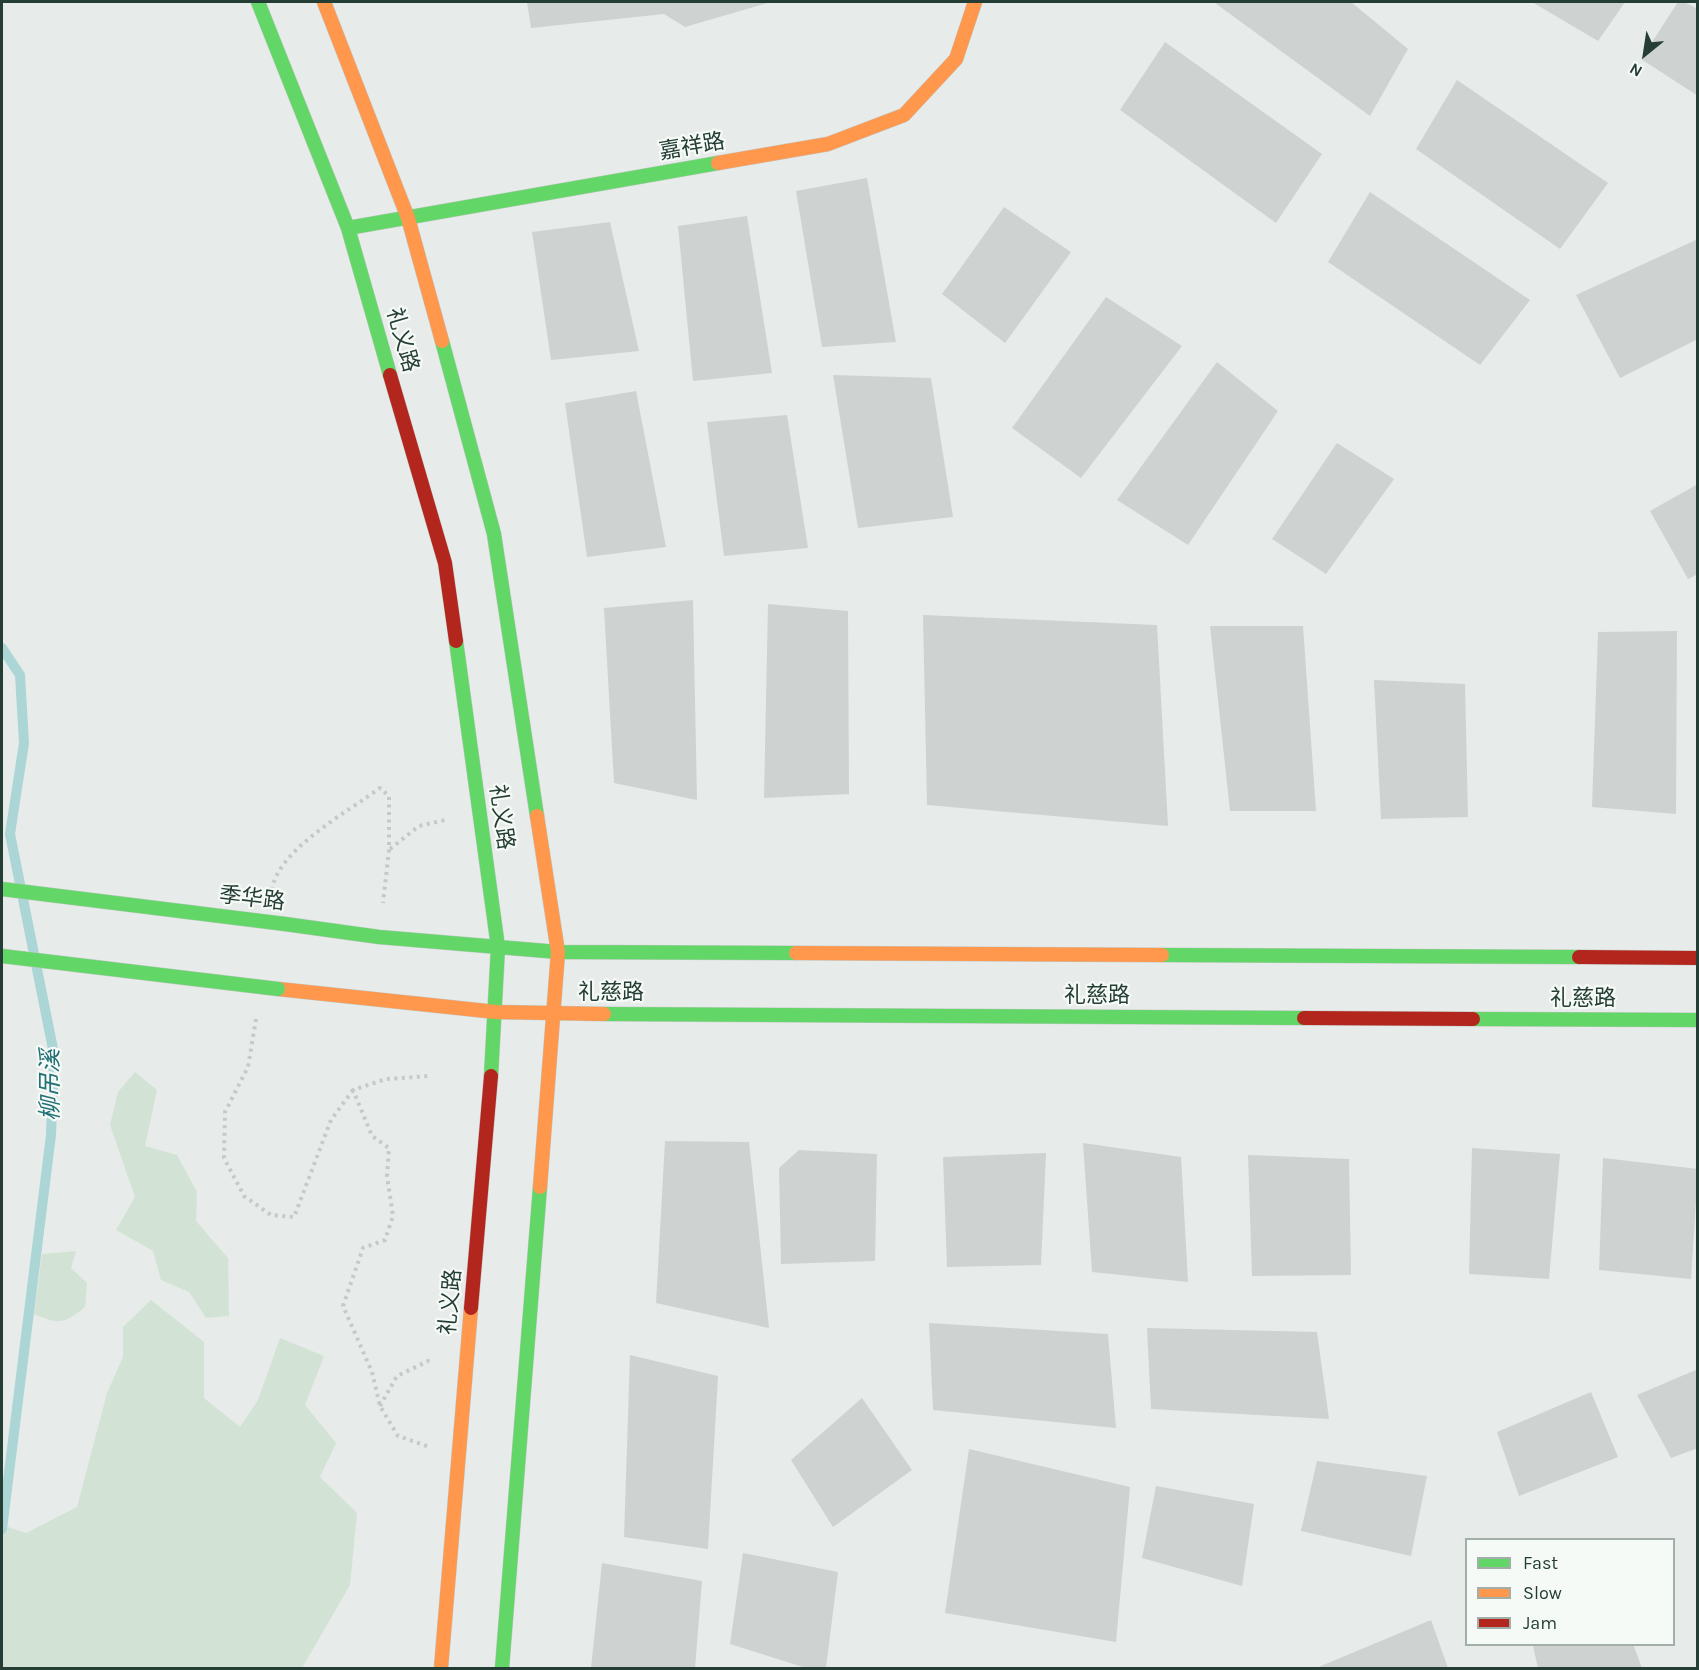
<!DOCTYPE html>
<meta charset="utf-8">
<style>
body{margin:0}
#map{position:relative;width:1699px;height:1670px;overflow:hidden;background:#e7ebe9;font-family:Karla,sans-serif}
canvas{display:block}
.frame{position:absolute;inset:0;border:3px solid #253e35;pointer-events:none}
.legend{position:absolute;left:1465px;top:1538px;width:210px;height:108px;box-sizing:border-box;background:#f6faf7;border:2px solid #a2afa9;margin:0;padding:8px 10px;list-style:none;font-size:18px;color:#253e35}
.legend li{display:flex;align-items:center;gap:12px;height:30px}
.legend b{width:30px;border:2px solid #a2afa9}
.north{position:absolute;left:1615px;top:24px;width:60px;height:60px;-webkit-text-stroke:4px #f6faf7;paint-order:stroke;rotate:210deg;font-size:16px;font-weight:700;line-height:24px;text-align:center;color:#253e35}
.north::after{content:'';display:block;margin:auto;width:21px;height:27px;background:#253e35;clip-path:polygon(50% 0,100% 100%,50% 72%,0 100%)}
</style>
<div id="map">
<canvas width="1699" height="1670"></canvas>
<div class="frame"></div>
<ul class="legend">
<li><b style="height:8px;background:#63d668"></b>Fast</li>
<li><b style="height:8px;background:#ff974d"></b>Slow</li>
<li><b style="height:8px;background:#b3261e"></b>Jam</li>
</ul>
<div class="north">N</div>
</div>
<script>
const context = document.querySelector('canvas').getContext('2d');
context.lineJoin = 'round';
function fillPath(path, color) {
  context.fillStyle = color;
  context.fill(path, 'evenodd');
}
function stroke(path, color, width, dash) {
  context.strokeStyle = color;
  context.lineWidth = width;
  context.lineCap = dash ? 'butt' : 'round';
  context.setLineDash(dash || []);
  context.stroke(path);
}
function label(font, color, halo, rows, align = 'center') {
  context.font = font + ' Karla,"Noto Sans SC",sans-serif';
  context.lineWidth = 4.5;
  context.setLineDash([]);
  context.textBaseline = 'middle';
  context.strokeStyle = halo;
  context.fillStyle = color;
  for (const [text, x, y, turn = 0] of rows) {
    context.save();
    context.translate(x, y);
    context.rotate((+turn || 0) * Math.PI / 180);
    context.textAlign = isNaN(turn) ? turn : align;
    if (halo) context.strokeText(text, 0, 0);
    context.fillText(text, 0, 0);
    context.restore();
  }
}
fillPath(new Path2D(`
 M135 1072 157 1090 145 1146 177 1155 197 1192 196 1221 228 1258 229 1316 206 1318 189 1292 161 1280 153 1251 116 1230 135 1197 110 1125 118 1092Z
 M76 1251 71 1268 87 1283 85 1307C64 1324 59 1325 34 1314L42 1254Z
 M151 1300 204 1342V1398L240 1427 258 1400 280 1338 324 1356 305 1405 336 1443 320 1477 357 1513 350 1585 302 1668H2V1525L26 1533 77 1507 107 1393 123 1357V1327Z`), '#d2e3d5');
stroke(new Path2D(`
 M2 648 20 675 24 743 10 834 54 1054 51 1135 2 1529`), '#acd5d6', 10);
fillPath(new Path2D(`
 M527 2H771L685 27 664 14 531 28Z
 M1216 2H1351L1408 49 1370 116 1215 3Z
 M1532 2H1625L1598 41Z
 M1678 2H1684L1698 9V96L1641 59Z
 M1165 42 1322 154 1276 223 1120 110Z
 M1457 80 1608 183 1560 249 1416 149Z
 M867 178 896 342 822 347 796 191Z
 M1370 192 1530 300 1480 365 1328 262Z
 M1004 207 1071 252 1005 343 942 294Z
 M747 216 772 373 693 381 678 226Z
 M610 222 639 351 551 360 532 232Z
 M1698 239V339L1620 378 1576 295Z
 M1106 297 1182 346 1081 478 1012 428Z
 M1217 362 1278 411 1188 545 1117 500Z
 M833 375 931 378 953 517 858 528Z
 M636 391 666 547 587 557 565 403Z
 M787 415 808 548 724 556 707 422Z
 M1337 443 1394 479 1326 574 1272 539Z
 M1698 484V574L1688 579 1650 511Z
 M693 600 697 800 614 783 604 608Z
 M768 604 848 611 849 794 764 798Z
 M923 615 1157 625 1168 826 927 805Z
 M1210 626H1303L1316 811H1230Z
 M1677 631 1676 814 1592 807 1598 632Z
 M1374 680 1465 684 1468 817 1381 819Z
 M665 1141 749 1142 769 1328 656 1303Z
 M1083 1143 1181 1157 1188 1282 1092 1272Z
 M1472 1148 1560 1154 1549 1279 1469 1274Z
 M799 1150 877 1154 875 1261 781 1264 779 1168Z
 M1046 1153 1041 1265 947 1267 943 1157Z
 M1248 1155 1349 1159 1351 1275 1252 1276Z
 M1603 1158 1698 1169 1691 1279 1599 1270Z
 M929 1323 1108 1334 1116 1428 933 1410Z
 M1147 1328 1317 1332 1329 1419 1151 1409Z
 M630 1355 718 1376 708 1549 624 1537Z
 M1698 1369V1448L1671 1458 1637 1395Z
 M1591 1392 1618 1457 1519 1496 1497 1432Z
 M862 1398 912 1470 833 1527 791 1460Z
 M969 1449 1130 1487 1116 1642 945 1613Z
 M1317 1461 1427 1476 1411 1556 1301 1531Z
 M1156 1486 1254 1504 1242 1586 1142 1558Z
 M743 1553 838 1572 826 1668H806L730 1644Z
 M602 1563 702 1581 695 1668H591Z
 M1431 1620 1448 1668H1316Z
 M1539 1644H1633L1642 1668H1538L1533 1646Z`), '#ced3d1');
const fast = new Path2D(`
 M258 2 348 228 390 375
 M348 228 718 163
 M442 341 494 534 537 816
 M456 641 498 947 491 1076
 M285 924 379 937 558 952 796 953
 M1162 955 1579 957
 M604 1014 1304 1018
 M1473 1019 1698 1020
 M502 1668 540 1187`);
const slow = new Path2D(`
 M324 2 408 218 442 341
 M718 163 828 144 904 115 956 59 975 2
 M537 816 558 952 540 1187
 M796 953 1162 955
 M278 989 496 1012 604 1014
 M441 1668 471 1308`);
const jam = new Path2D(`
 M390 375 445 563 456 641
 M1579 957 1698 958
 M1304 1018 1473 1019
 M471 1308 491 1076`);
stroke(fast, '#c3c9c6', 15);
stroke(slow, '#c3c9c6', 15);
stroke(jam, '#c3c9c6', 15);
stroke(new Path2D(`
 M390 849 419 826 445 820
 M272 890C277 850 349 811 380 788L389 796V850L383 903
 M256 1019 248 1067 225 1112 224 1158 244 1196 271 1215 294 1217 331 1120 353 1090
 M380 1406 397 1376 428 1361 433 1362
 M427 1446 398 1436 380 1406 372 1372 343 1306 363 1248 385 1240 393 1216 387 1176 389 1148 372 1136 353 1090 386 1079 429 1076`), '#c2cbc7', 4, [3, 4.5]);
stroke(fast, '#63d668', 14);
stroke(slow, '#ff974d', 14);
stroke(jam, '#b3261e', 14);
const fastBridge = new Path2D(`
 M2 889 285 924
 M2 956 278 989`);
stroke(fastBridge, '#c3c9c6', 15, []);
stroke(fastBridge, '#63d668', 14);
label('22px', '#253e35', '#f6faf7', [
 ["嘉祥路",692,147,-10],
 ["礼义路",402,340,74],
 ["礼义路",501,817,82],
 ["季华路",252,899,7],
 ["礼慈路",611,993],
 ["礼慈路",1097,996],
 ["礼慈路",1583,999],
 ["礼义路",451,1302,-85]
]);
label('italic 24px', '#237177', '#f6faf7', [
 ["柳吊溪",51,1085,-90]
]);
</script>
